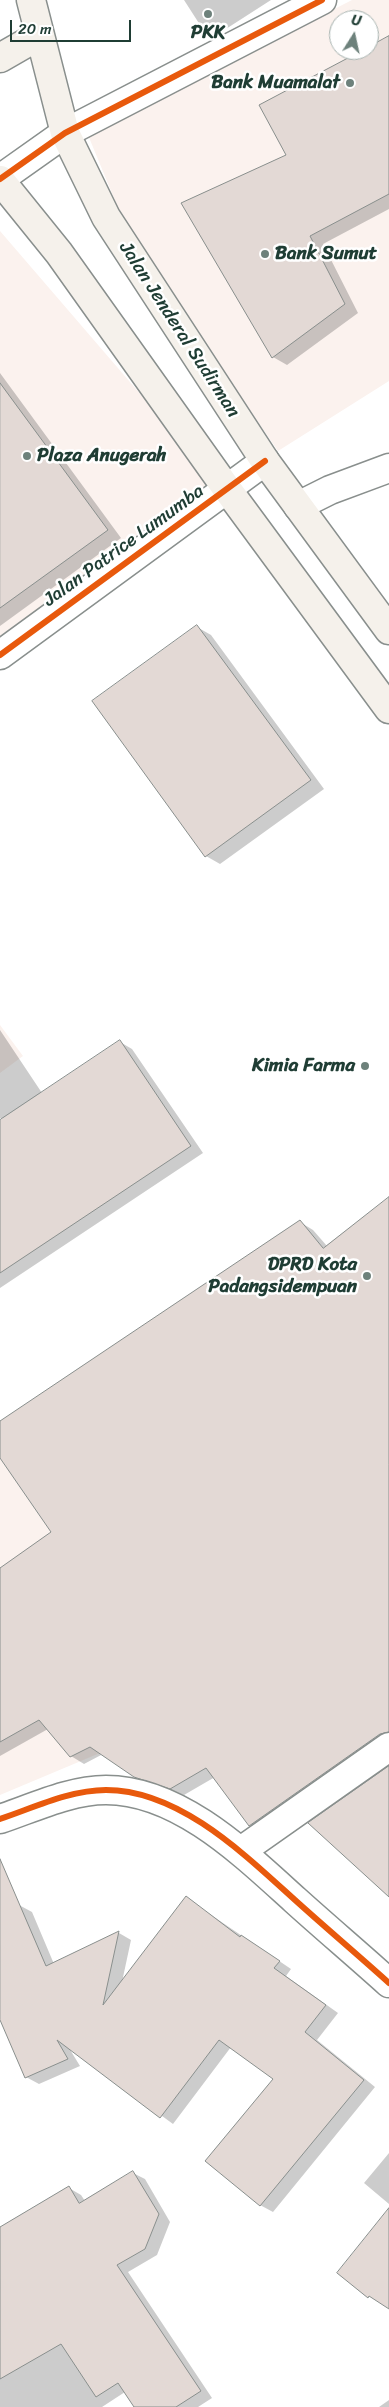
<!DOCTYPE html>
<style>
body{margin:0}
#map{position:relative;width:389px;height:2407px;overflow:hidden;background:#fff;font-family:Sriracha,sans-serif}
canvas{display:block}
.north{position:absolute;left:329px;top:10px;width:50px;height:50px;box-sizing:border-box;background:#fff;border:1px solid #a5b1ae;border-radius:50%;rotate:10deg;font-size:14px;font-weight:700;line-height:20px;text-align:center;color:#1f3d34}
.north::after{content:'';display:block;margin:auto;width:18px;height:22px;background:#6d817b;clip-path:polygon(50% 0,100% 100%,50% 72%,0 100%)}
.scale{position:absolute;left:10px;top:20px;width:121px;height:22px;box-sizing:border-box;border:2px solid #1f3d34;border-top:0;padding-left:6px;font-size:15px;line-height:18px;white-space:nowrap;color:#1f3d34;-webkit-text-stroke:4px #fff;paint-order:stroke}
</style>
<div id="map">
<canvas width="389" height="2407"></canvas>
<div class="north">U</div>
<div class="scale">20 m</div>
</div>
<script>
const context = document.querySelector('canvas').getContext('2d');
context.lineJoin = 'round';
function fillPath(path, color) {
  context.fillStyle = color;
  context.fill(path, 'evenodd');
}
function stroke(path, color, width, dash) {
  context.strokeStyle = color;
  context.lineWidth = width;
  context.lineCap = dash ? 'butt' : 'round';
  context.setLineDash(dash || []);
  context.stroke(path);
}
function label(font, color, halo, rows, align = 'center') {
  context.font = font + ' Sriracha,sans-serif';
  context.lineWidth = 5;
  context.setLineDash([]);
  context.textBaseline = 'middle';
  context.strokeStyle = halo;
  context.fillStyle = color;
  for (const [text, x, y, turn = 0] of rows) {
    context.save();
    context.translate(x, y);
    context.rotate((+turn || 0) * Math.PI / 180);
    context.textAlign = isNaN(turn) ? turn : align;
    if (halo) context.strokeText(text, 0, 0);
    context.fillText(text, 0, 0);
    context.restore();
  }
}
fillPath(new Path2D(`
 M352 0H389V381L278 451 130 237 88 135ZM339 20H369V50H339Z
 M0 231 216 482 0 641Z
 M0 1025 23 1056 0 1073Z
 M0 1458 51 1532 150 1732 0 1795Z`), '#fbf2ee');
fillPath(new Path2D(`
 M184 0H271L215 36 202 28Z
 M389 38V209L323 244 358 313 287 365 273 357 288 155 366 50Z
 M0 373 121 538 0 626Z
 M197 627 211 635 324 789 220 864 206 856Z
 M0 1030 42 1093 120 1042 132 1049 203 1153 0 1288V1121L7 1119 0 1118Z
 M389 1198V1745L263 1833 250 1825 215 1777 184 1795 149 1784 103 1754 84 1764 71 1756 48 1729 0 1756V1569L53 1533 0 1456V1423L300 1222 313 1230 327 1246Z
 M186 1898 291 1969 286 1976 338 2013 317 2040 375 2087 273 2212 260 2205 274 2079 231 2047 173 2124 69 2048 80 2066 39 2084 26 2077 0 2016V1913L19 1905 32 1912 54 1964 119 1933 131 1940 122 1982Z
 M389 2153V2204L364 2183Z
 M133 2173 145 2179 170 2222 157 2255 128 2272 212 2398 198 2407H135L125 2392 102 2407H0V2228L69 2188 81 2195 85 2201Z
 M389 2400V2407H379Z`), '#0003');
const building = new Path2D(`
 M389 36V194L310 236 345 304 272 358 181 203 286 155 259 105 363 50H369V47Z
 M0 383 108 530 0 608Z
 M197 625 311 780 205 857 92 701Z
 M120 1040 191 1146 0 1273V1120Z
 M389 1197V1732L380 1734 249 1826 206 1768 170 1789 134 1777 90 1747 70 1757 39 1720 0 1742V1568L51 1532 0 1458V1421L300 1220 323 1248Z
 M389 1766V1897L308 1823Z
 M0 1859 46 1966 119 1931 103 2005 186 1896 240 1937 241 1935 280 1961 274 1968 326 2005 305 2032 364 2080 260 2206 205 2161 273 2079 219 2040 160 2118 57 2040 68 2059 25 2078 0 2020Z
 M133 2171 159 2214 145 2249 117 2265 201 2391 176 2407H134L118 2383 96 2397 61 2344 0 2379V2227L69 2186 79 2203Z
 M389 2208V2309L369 2296 368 2298 337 2273Z`);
fillPath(building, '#e3d9d5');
stroke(building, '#898f8d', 1);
const minor = new Path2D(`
 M0 179 65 133 322 0
 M298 506 330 490 389 468
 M0 655 265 461
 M0 1819C33 1808 70 1790 106 1790 179 1790 244 1854 295 1900 326 1928 358 1955 389 1983
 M241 1851 389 1747`);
const highway = new Path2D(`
 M31 0 65 133 106 217 265 461 389 630
 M0 58 40 35
 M0 180 59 253 227 489 389 709`);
stroke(minor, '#898f8d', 31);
stroke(highway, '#898f8d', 31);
stroke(minor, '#fff', 28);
stroke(highway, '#f5f1eb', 28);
stroke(new Path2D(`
 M0 179 65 133 322 0
 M0 655 265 461
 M0 1819C33 1808 70 1790 106 1790 179 1790 244 1854 295 1900 326 1928 358 1955 389 1983`), '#e8590c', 6);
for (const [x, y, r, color] of [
 [208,14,5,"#6d817b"],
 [350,83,5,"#6d817b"],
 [265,254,5,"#6d817b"],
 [27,456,5,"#6d817b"],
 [365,1066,5,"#6d817b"],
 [367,1276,5,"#6d817b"]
]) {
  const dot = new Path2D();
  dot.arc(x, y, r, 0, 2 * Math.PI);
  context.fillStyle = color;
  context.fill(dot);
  stroke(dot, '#fff', 2);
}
label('bold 19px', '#1f3d34', '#fff', [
 ["PKK",208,33,"center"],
 ["Bank Muamalat",340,83],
 ["Bank Sumut",275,254,"left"],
 ["Plaza Anugerah",37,456,"left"],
 ["Kimia Farma",355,1066],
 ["DPRD Kota",357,1265],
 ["Padangsidempuan",357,1287]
], 'right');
label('19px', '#1f3d34', '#fff', [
 ["Jalan Jenderal Sudirman",179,330,57],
 ["Jalan Patrice Lumumba",124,546,-36]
]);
</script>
